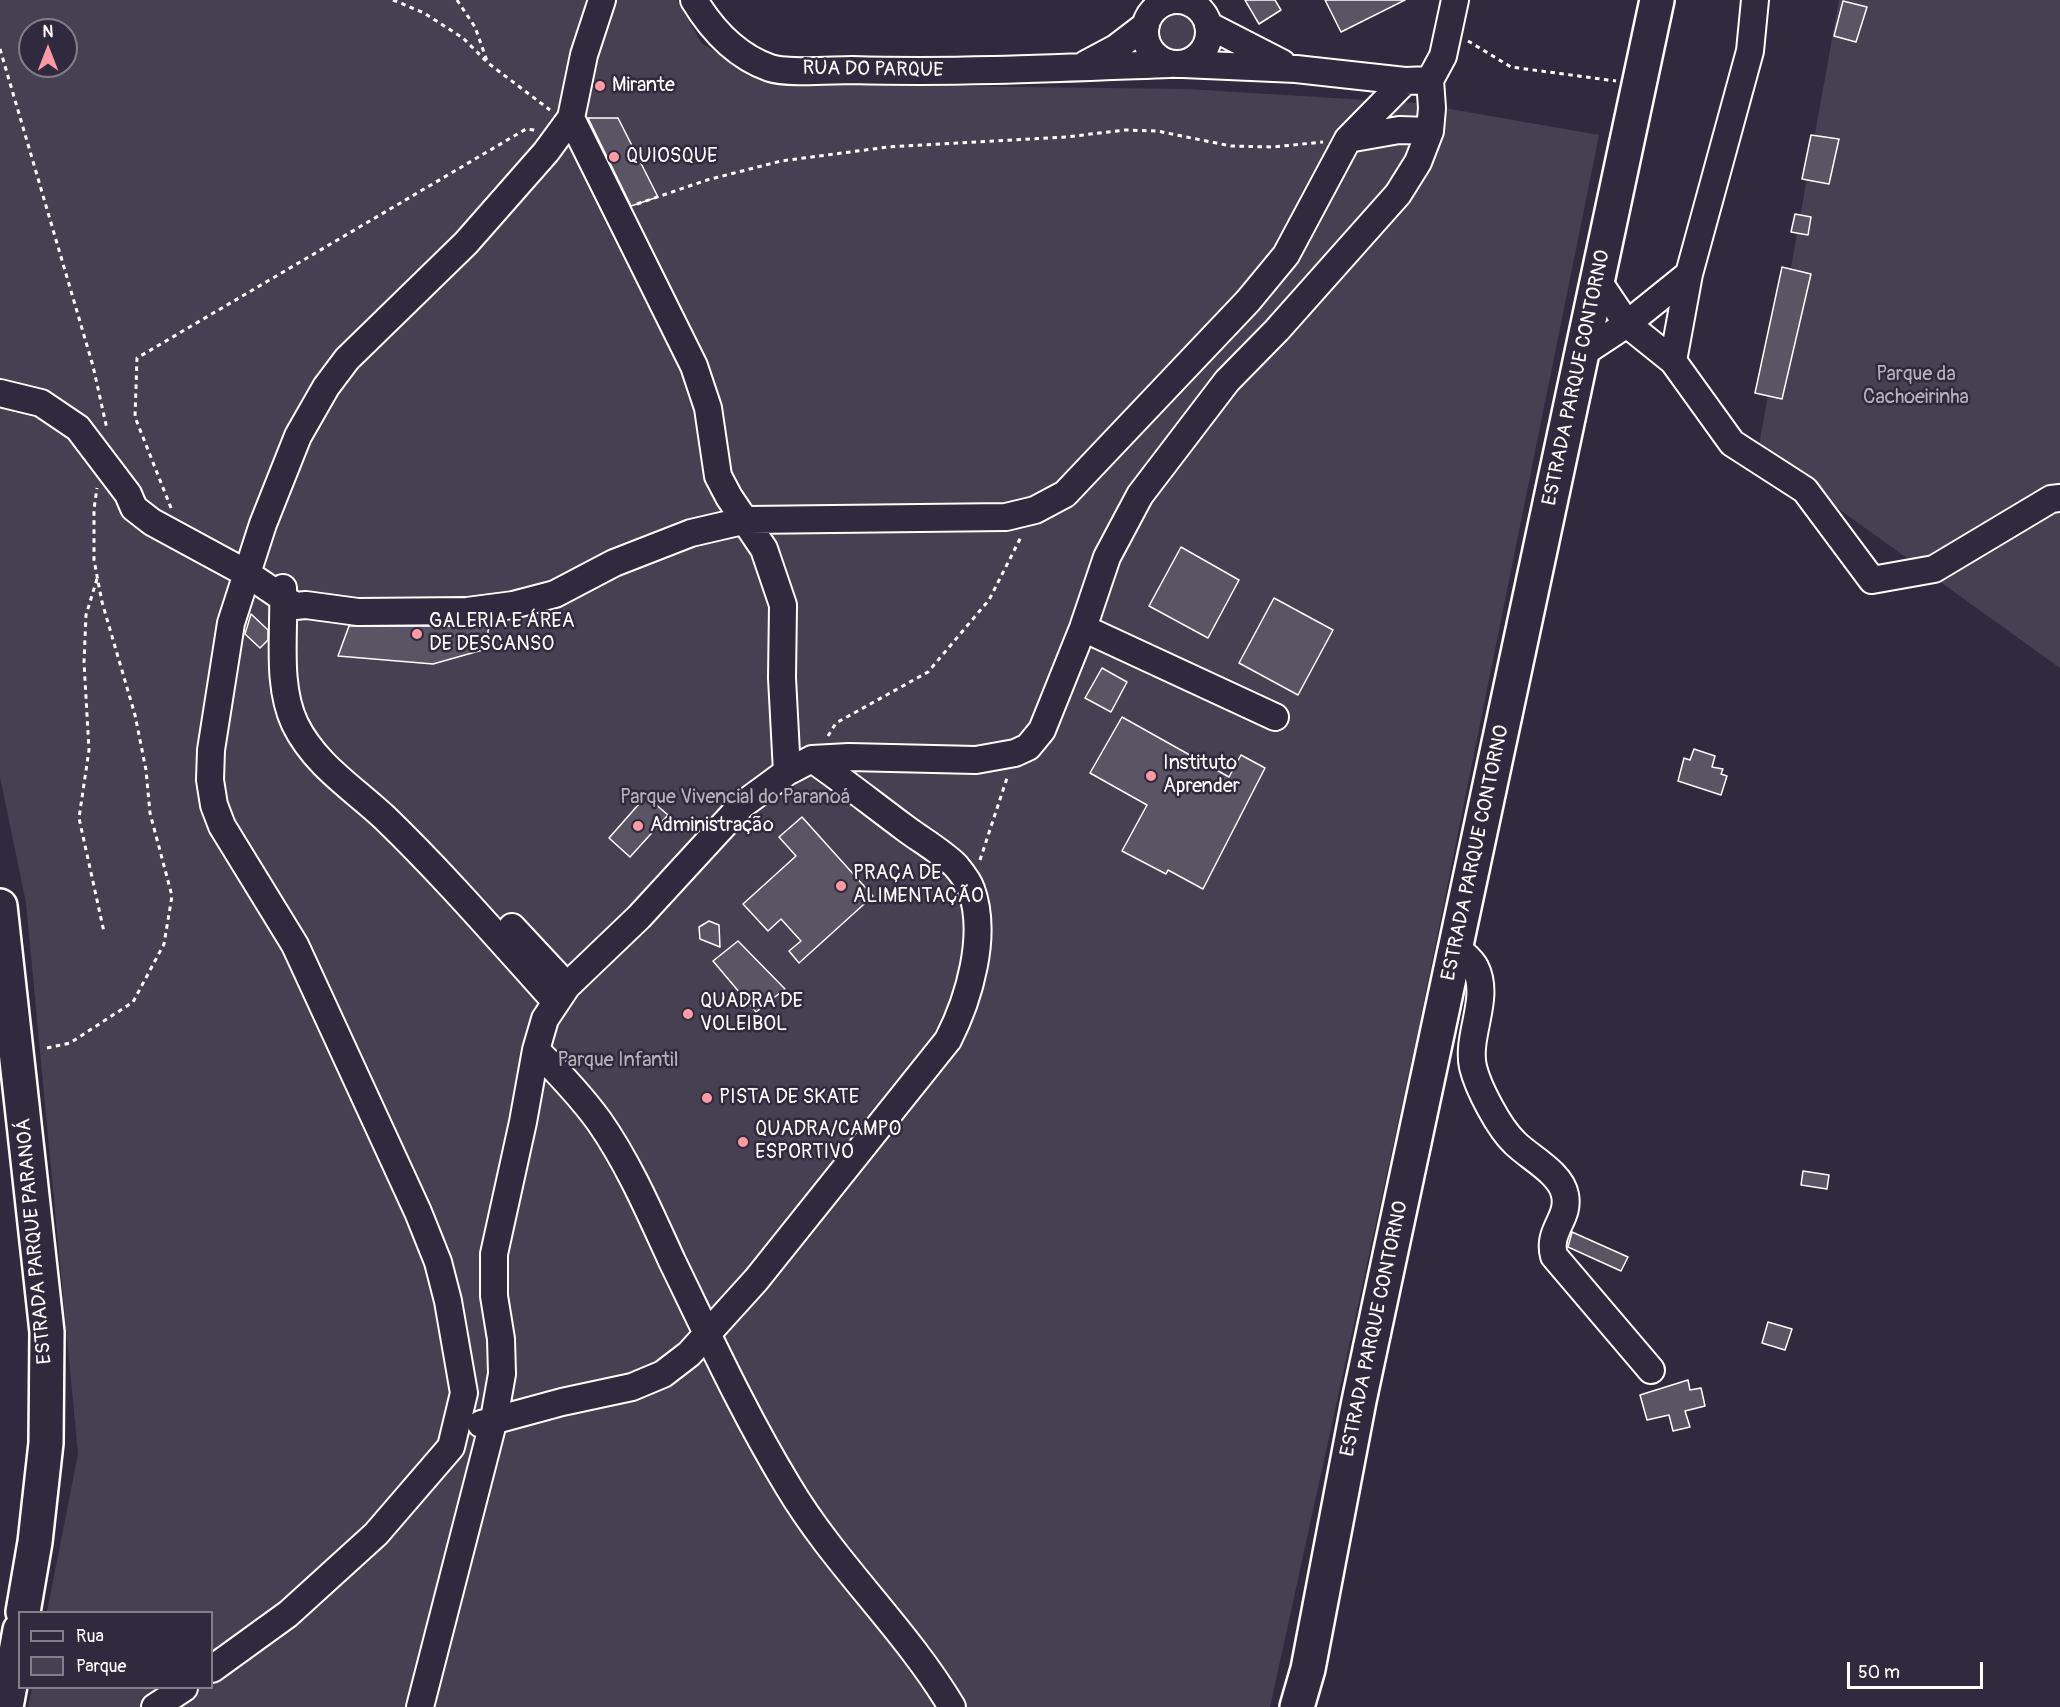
<!DOCTYPE html>
<meta charset="utf-8">
<style>
body{margin:0}
#map{position:relative;width:2060px;height:1707px;overflow:hidden;background:#2f2a3d;font-family:Pangolin,sans-serif}
canvas{display:block}
.legend{position:absolute;left:18px;top:1611px;width:195px;height:78px;box-sizing:border-box;background:#2f2a3d;border:2px solid #827f8b;margin:0;padding:8px 10px;list-style:none;font-size:18px;color:#fff}
.legend li{display:flex;align-items:center;gap:12px;height:30px}
.legend b{width:30px;border:2px solid #827f8b}
.north{position:absolute;left:18px;top:18px;width:60px;height:60px;box-sizing:border-box;background:#2f2a3d;border:2px solid #827f8b;border-radius:50%;rotate:0deg;font-size:16px;font-weight:700;line-height:24px;text-align:center;color:#fff}
.north::after{content:'';display:block;margin:auto;width:21px;height:27px;background:#ff9aa2;clip-path:polygon(50% 0,100% 100%,50% 72%,0 100%)}
.scale{position:absolute;left:1847px;top:1662px;width:136px;height:27px;box-sizing:border-box;border:3px solid #fff;border-top:0;padding-left:8px;font-size:18px;line-height:21px;white-space:nowrap;color:#fff;-webkit-text-stroke:4px #2f2a3d;paint-order:stroke}
</style>
<div id="map">
<canvas width="2060" height="1707"></canvas>
<ul class="legend">
<li><b style="height:8px;background:#2f2a3d"></b>Rua</li>
<li><b style="height:16px;background:#464152"></b>Parque</li>
</ul>
<div class="north">N</div>
<div class="scale">50 m</div>
</div>
<script>
const context = document.querySelector('canvas').getContext('2d');
context.lineJoin = 'round';
function fillPath(path, color) {
  context.fillStyle = color;
  context.fill(path, 'evenodd');
}
function stroke(path, color, width, dash) {
  context.strokeStyle = color;
  context.lineWidth = width;
  context.lineCap = dash ? 'butt' : 'round';
  context.setLineDash(dash || []);
  context.stroke(path);
}
function label(font, color, halo, rows, align = 'center') {
  context.font = font + ' Pangolin,sans-serif';
  context.lineWidth = 5;
  context.setLineDash([]);
  context.textBaseline = 'middle';
  context.strokeStyle = halo;
  context.fillStyle = color;
  for (const [text, x, y, turn = 0] of rows) {
    context.save();
    context.translate(x, y);
    context.rotate((+turn || 0) * Math.PI / 180);
    context.textAlign = isNaN(turn) ? turn : align;
    if (halo) context.strokeText(text, 0, 0);
    context.fillText(text, 0, 0);
    context.restore();
  }
}
fillPath(new Path2D(`
 M0 0H677L702 44 779 84 1187 89 1416 103 1599 135 1418 1031 1270 1707H28L32 1688H212V1612H47L78 1454 26 903 0 777ZM30 30H66V66H30Z
 M1839 0H2060V668L1758 451Z
 M1155 33a21 21 0 1 1 42 0a21 21 0 1 1-42 0Z`), '#464152');
const building = new Path2D(`
 M1245 0H1275L1281 10 1259 24Z
 M1325 0H1405L1341 32Z
 M1843 1 1867 7 1856 42 1834 36Z
 M588 118H618L658 197 631 206Z
 M1811 135 1839 139 1829 184 1802 179Z
 M1795 214 1811 217 1808 235 1791 232Z
 M1782 267 1811 274 1782 399 1755 393Z
 M1181 547 1239 580 1208 638 1149 606Z
 M1274 598 1333 630 1298 695 1239 663Z
 M251 614 268 630V640L260 648 245 634Z
 M489 623 486 649 433 664 338 656 349 626H467Z
 M1102 668 1127 682 1111 712 1085 698Z
 M1122 717 1229 777 1241 755 1265 768 1203 889 1168 870 1166 874 1122 851 1147 805 1090 773Z
 M1694 749 1715 756 1712 767 1723 769 1721 774 1727 776 1721 795 1678 781 1684 758 1690 760Z
 M646 796 668 815 630 857 609 838Z
 M802 817 873 896 799 963 789 951 801 941 781 919 768 931 743 904 796 856 779 837Z
 M709 921 719 925 720 947 700 939 699 927Z
 M738 941 785 989 756 1012 713 961Z
 M1803 1171 1829 1175 1827 1189 1801 1185Z
 M1572 1232 1628 1257 1621 1271 1568 1247Z
 M1768 1322 1792 1329 1785 1350 1762 1343Z
 M1688 1380 1690 1390 1701 1388 1705 1406 1685 1411 1690 1427 1673 1431 1669 1415 1647 1420 1640 1395Z`);
fillPath(building, '#595564');
stroke(building, '#fff', 1.5);
const minor = new Path2D(`
 M602 0 584 55 571 118 694 366 708 408 718 476 729 497 764 549 783 605 782 678 787 772
 M694 0C712 30 736 56 770 68 788 74 832 70 852 70 958 73 1064 68 1170 64
 M1145 32a32 32 0 1 1 64 0a32 32 0 1 1-64 0Z
 M1208 25 1282 63
 M1086 64 1116 48 1146 25
 M1183 64 1296 69 1405 81 1430 80 1443 56 1455 0
 M1348 139 1405 81
 M1598 281 1627 324 1673 361 1732 443 1805 490 1872 580 1934 569 2051 499 2060 498
 M1583 353 1627 324 1689 274
 M1673 361 1689 274 1750 51 1755 0
 M0 393 41 403 78 428 128 494 134 508 152 522 246 573 295 606 306 605 358 612 467 611 513 605 555 594 614 563 691 533 747 520 1006 517 1035 510 1065 494 1248 301 1286 255 1348 139 1399 130 1430 131
 M283 588C285 631 276 684 295 724 315 765 353 788 385 818 445 876 500 940 556 1002
 M1083 628 1275 717
 M512 927 567 986
 M1456 947C1462 953 1472 960 1475 967 1491 998 1466 1035 1473 1067 1478 1088 1499 1128 1515 1143 1530 1158 1561 1173 1565 1195 1570 1219 1547 1230 1554 1256L1651 1370
 M536 1050C558 1072 580 1095 599 1121 629 1164 650 1213 672 1261 709 1337 744 1414 788 1486 835 1565 905 1628 952 1707
 M481 1424 562 1402 632 1387 663 1374 689 1354 756 1280 948 1040C969 999 988 935 971 889 969 882 961 872 956 866 942 852 921 840 905 828 874 805 844 781 812 759
 M212 1669 288 1614 376 1534 451 1447 464 1393 448 1301 438 1262 418 1212 295 945 222 826 214 805 210 780 211 750 231 623 263 524 298 436 326 387 347 359 466 243 546 152 571 118
 M155 1707 184 1688
 M420 1707 494 1419 502 1374 501 1339 494 1296V1254L523 1122 536 1050 545 1019 567 986 639 917 742 805 787 772 812 759 849 757 976 760 1015 753 1028 747 1042 730 1083 628 1107 557 1140 495 1227 381 1277 330 1398 194 1418 162 1430 131 1432 108 1430 80`);
const major = new Path2D(`
 M0 906 47 1332 46 1443 35 1542 23 1612
 M6 1707 20 1630
 M1297 1707 1308 1669 1359 1401 1657 0`);
stroke(minor, '#fff', 30);
stroke(major, '#fff', 38);
stroke(new Path2D(`
 M393 0 424 13 463 38 488 63 550 110
 M457 0 475 27 487 61
 M1468 41 1511 67 1616 81
 M0 49 93 366 107 429
 M637 204 707 180 781 161 888 147 1066 137 1125 130 1157 131 1231 146 1273 147 1323 142
 M171 508 135 417 137 358 526 129 535 130
 M97 579 86 615 84 662 89 750 79 818 104 932
 M828 736 836 723 928 672 989 600 1022 535
 M980 860 1008 775
 M47 1048 70 1043 133 1002 164 944 172 896 150 813 146 770 135 715 102 602 94 560V509L97 488`), '#fff', 3, [4.5, 4.5]);
stroke(minor, '#2f2a3d', 26);
stroke(major, '#2f2a3d', 33);
for (const [x, y, r, color] of [
 [600,86,6,"#ff9aa2"],
 [614,157,6,"#ff9aa2"],
 [417,634,6,"#ff9aa2"],
 [1151,776,6,"#ff9aa2"],
 [638,826,6,"#ff9aa2"],
 [841,886,6,"#ff9aa2"],
 [688,1014,6,"#ff9aa2"],
 [707,1098,6,"#ff9aa2"],
 [743,1142,6,"#ff9aa2"]
]) {
  const dot = new Path2D();
  dot.arc(x, y, r, 0, 2 * Math.PI);
  context.fillStyle = color;
  context.fill(dot);
  stroke(dot, '#2f2a3d', 2);
}
label('20px', '#fff', '#2f2a3d', [
 ["RUA DO PARQUE",873,70,1],
 ["ESTRADA PARQUE CONTORNO",1577,378,-78],
 ["ESTRADA PARQUE CONTORNO",1476,853,-78],
 ["ESTRADA PARQUE PARANOÁ",35,1241,-95],
 ["ESTRADA PARQUE CONTORNO",1375,1329,-78]
]);
label('20px', '#fff', '#2f2a3d', [
 ["Mirante",612,86],
 ["QUIOSQUE",626,157],
 ["GALERIA E ÁREA",429,622],
 ["DE DESCANSO",429,645],
 ["Instituto",1163,764],
 ["Aprender",1163,787],
 ["Administração",650,826],
 ["PRAÇA DE",853,874],
 ["ALIMENTAÇÃO",853,897],
 ["QUADRA DE",700,1002],
 ["VOLEIBOL",700,1025],
 ["PISTA DE SKATE",719,1098],
 ["QUADRA/CAMPO",755,1130],
 ["ESPORTIVO",755,1153]
], 'left');
label('20px', '#b5b3ba', '#2f2a3d', [
 ["Parque da",1916,375],
 ["Cachoeirinha",1916,398],
 ["Parque Vivencial do Paranoá",735,798],
 ["Parque Infantil",618,1061]
]);
</script>
